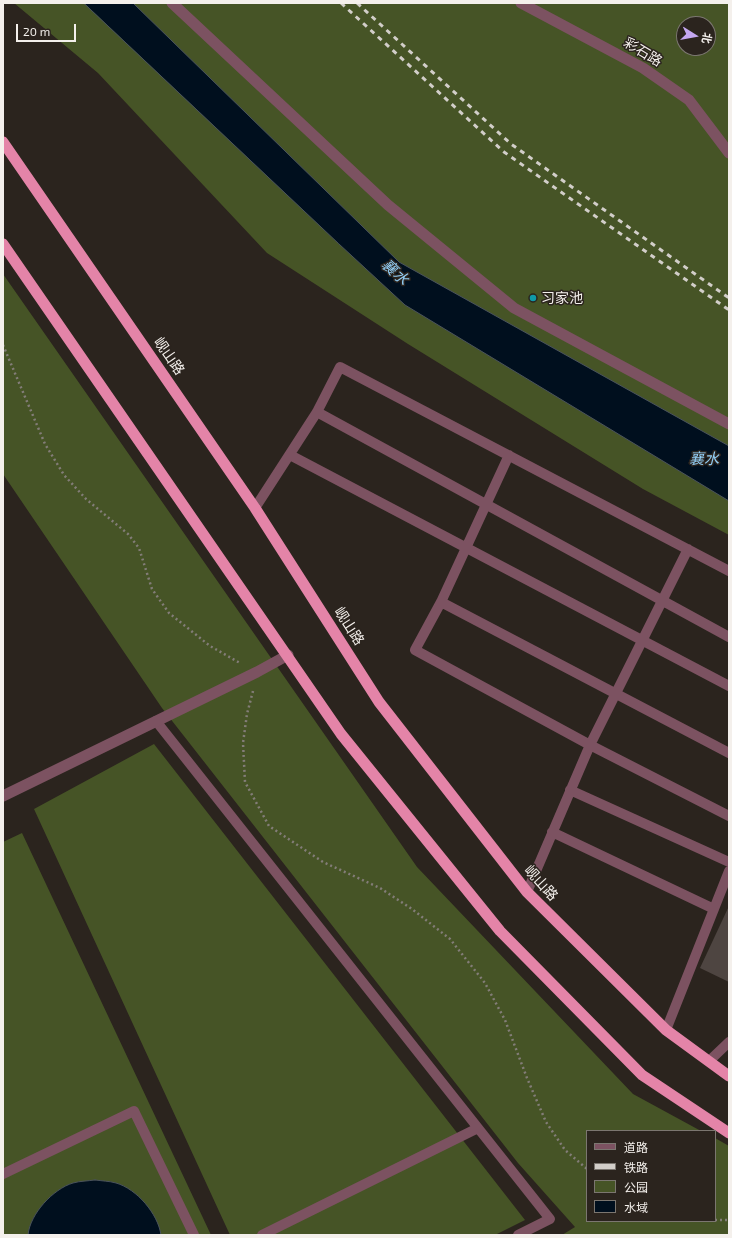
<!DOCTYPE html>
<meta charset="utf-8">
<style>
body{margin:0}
#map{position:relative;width:732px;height:1238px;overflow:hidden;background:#2b241e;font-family:"Exo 2","Noto Sans SC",sans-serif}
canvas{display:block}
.frame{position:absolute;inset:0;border:4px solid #f4f0ec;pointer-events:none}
.legend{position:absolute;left:586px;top:1130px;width:130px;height:92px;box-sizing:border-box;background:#2b241e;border:1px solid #7b7670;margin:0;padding:5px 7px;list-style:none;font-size:12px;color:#f4f0ec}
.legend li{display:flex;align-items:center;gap:8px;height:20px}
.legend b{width:20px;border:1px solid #7b7670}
.north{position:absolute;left:676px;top:16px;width:40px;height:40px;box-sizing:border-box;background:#2b241e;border:1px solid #7b7670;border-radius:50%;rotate:101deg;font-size:11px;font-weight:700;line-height:16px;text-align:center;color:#f4f0ec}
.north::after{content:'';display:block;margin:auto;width:14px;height:18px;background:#c4a7f1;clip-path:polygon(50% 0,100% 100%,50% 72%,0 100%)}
.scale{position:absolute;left:16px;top:24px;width:60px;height:18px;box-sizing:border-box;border:2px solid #f4f0ec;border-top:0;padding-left:5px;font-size:12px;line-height:14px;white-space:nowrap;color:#f4f0ec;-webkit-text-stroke:3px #2b241e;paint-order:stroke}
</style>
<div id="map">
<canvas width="732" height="1238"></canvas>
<div class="frame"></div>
<ul class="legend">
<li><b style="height:5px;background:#7c5261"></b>道路</li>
<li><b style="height:5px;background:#d2cec9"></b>铁路</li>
<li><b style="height:11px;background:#465426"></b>公园</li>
<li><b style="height:11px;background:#000f1e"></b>水域</li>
</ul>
<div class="north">北</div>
<div class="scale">20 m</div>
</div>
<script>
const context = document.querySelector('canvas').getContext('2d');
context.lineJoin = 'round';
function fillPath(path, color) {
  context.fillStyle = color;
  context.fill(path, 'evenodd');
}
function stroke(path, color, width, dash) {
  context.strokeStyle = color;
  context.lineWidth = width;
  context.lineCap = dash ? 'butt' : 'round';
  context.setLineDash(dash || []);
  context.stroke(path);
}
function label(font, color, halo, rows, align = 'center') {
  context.font = font + ' "Exo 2","Noto Sans SC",sans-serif';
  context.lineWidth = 3;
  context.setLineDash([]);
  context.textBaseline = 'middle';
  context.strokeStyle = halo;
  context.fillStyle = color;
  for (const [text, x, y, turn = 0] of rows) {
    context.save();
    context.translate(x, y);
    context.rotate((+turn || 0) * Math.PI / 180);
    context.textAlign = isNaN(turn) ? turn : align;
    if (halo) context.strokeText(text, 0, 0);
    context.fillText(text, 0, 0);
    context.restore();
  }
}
fillPath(new Path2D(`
 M14 3H729V535L643 489 408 344 267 253 98 73ZM684 24H708V48H684Z
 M3 274 417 867 633 1094 701 1131H587V1221H715V1138L729 1146V1235H562L575 1227 518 1163 162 708 3 474Z
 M154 744 525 1220 495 1235H230L34 809Z
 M22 833 211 1235H3V842Z`), '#465426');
const water = new Path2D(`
 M84 3H133L399 262 729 446V501L405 305 339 244Z
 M95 1180C102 1181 109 1181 116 1183 137 1189 158 1214 161 1235H28C30 1214 53 1189 73 1183 80 1181 88 1181 95 1180Z`);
fillPath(water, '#000f1e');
stroke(water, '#49525c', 1);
fillPath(new Path2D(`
 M729 906V982L700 968Z`), '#4e4541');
stroke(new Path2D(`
 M3 345 45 444 64 475 86 499 128 534 139 548 152 589 169 613 210 646 240 663
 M253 691 247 714 243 743 245 782 269 826 323 862 380 888 412 909 450 939 485 983 505 1020 527 1078 546 1122 565 1150 587 1169
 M715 1220H729`), '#837d78', 2.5, [2, 3]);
stroke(new Path2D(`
 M317 412 729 637
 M290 455 729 686
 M509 455 441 602 415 650 590 745 729 816
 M255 508 317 412 340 367 729 571
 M441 602 729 753
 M156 721 550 1219 518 1235
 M570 790 729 862
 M552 832 714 909
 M527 892 590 745 688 549
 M666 1030 729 871
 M709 1061 729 1042
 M3 1174 134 1111 194 1235
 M262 1235 478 1128`), '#7c5261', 10);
stroke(new Path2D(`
 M172 3 388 205 514 308 729 424
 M3 796 257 672 288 655`), '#7c5261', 11);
stroke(new Path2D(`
 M521 3 643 68 689 100 729 153`), '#7c5261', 11);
stroke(new Path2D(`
 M3 142 255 508 379 702 527 892 666 1030 729 1076
 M3 244 341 734 500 931 642 1075 729 1133`), '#e484a8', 11);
stroke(new Path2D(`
 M341 3 504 152 729 310
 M357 3 511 144 729 298`), '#d2cec9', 3, [5, 5]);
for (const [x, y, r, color] of [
 [533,298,4,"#0f9aa8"]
]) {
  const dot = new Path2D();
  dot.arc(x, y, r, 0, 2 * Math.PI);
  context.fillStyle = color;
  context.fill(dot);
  stroke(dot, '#2b241e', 1.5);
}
label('14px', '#f4f0ec', '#2b241e', [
 ["彩石路",643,52,31],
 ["岘山路",169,356,55],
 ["岘山路",349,626,57],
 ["岘山路",541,883,48]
]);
label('14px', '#f4f0ec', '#2b241e', [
 ["习家池",541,298]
], 'left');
label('italic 15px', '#93cff7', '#2b241e', [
 ["襄水",395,272,42],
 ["襄水",704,459]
]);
</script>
